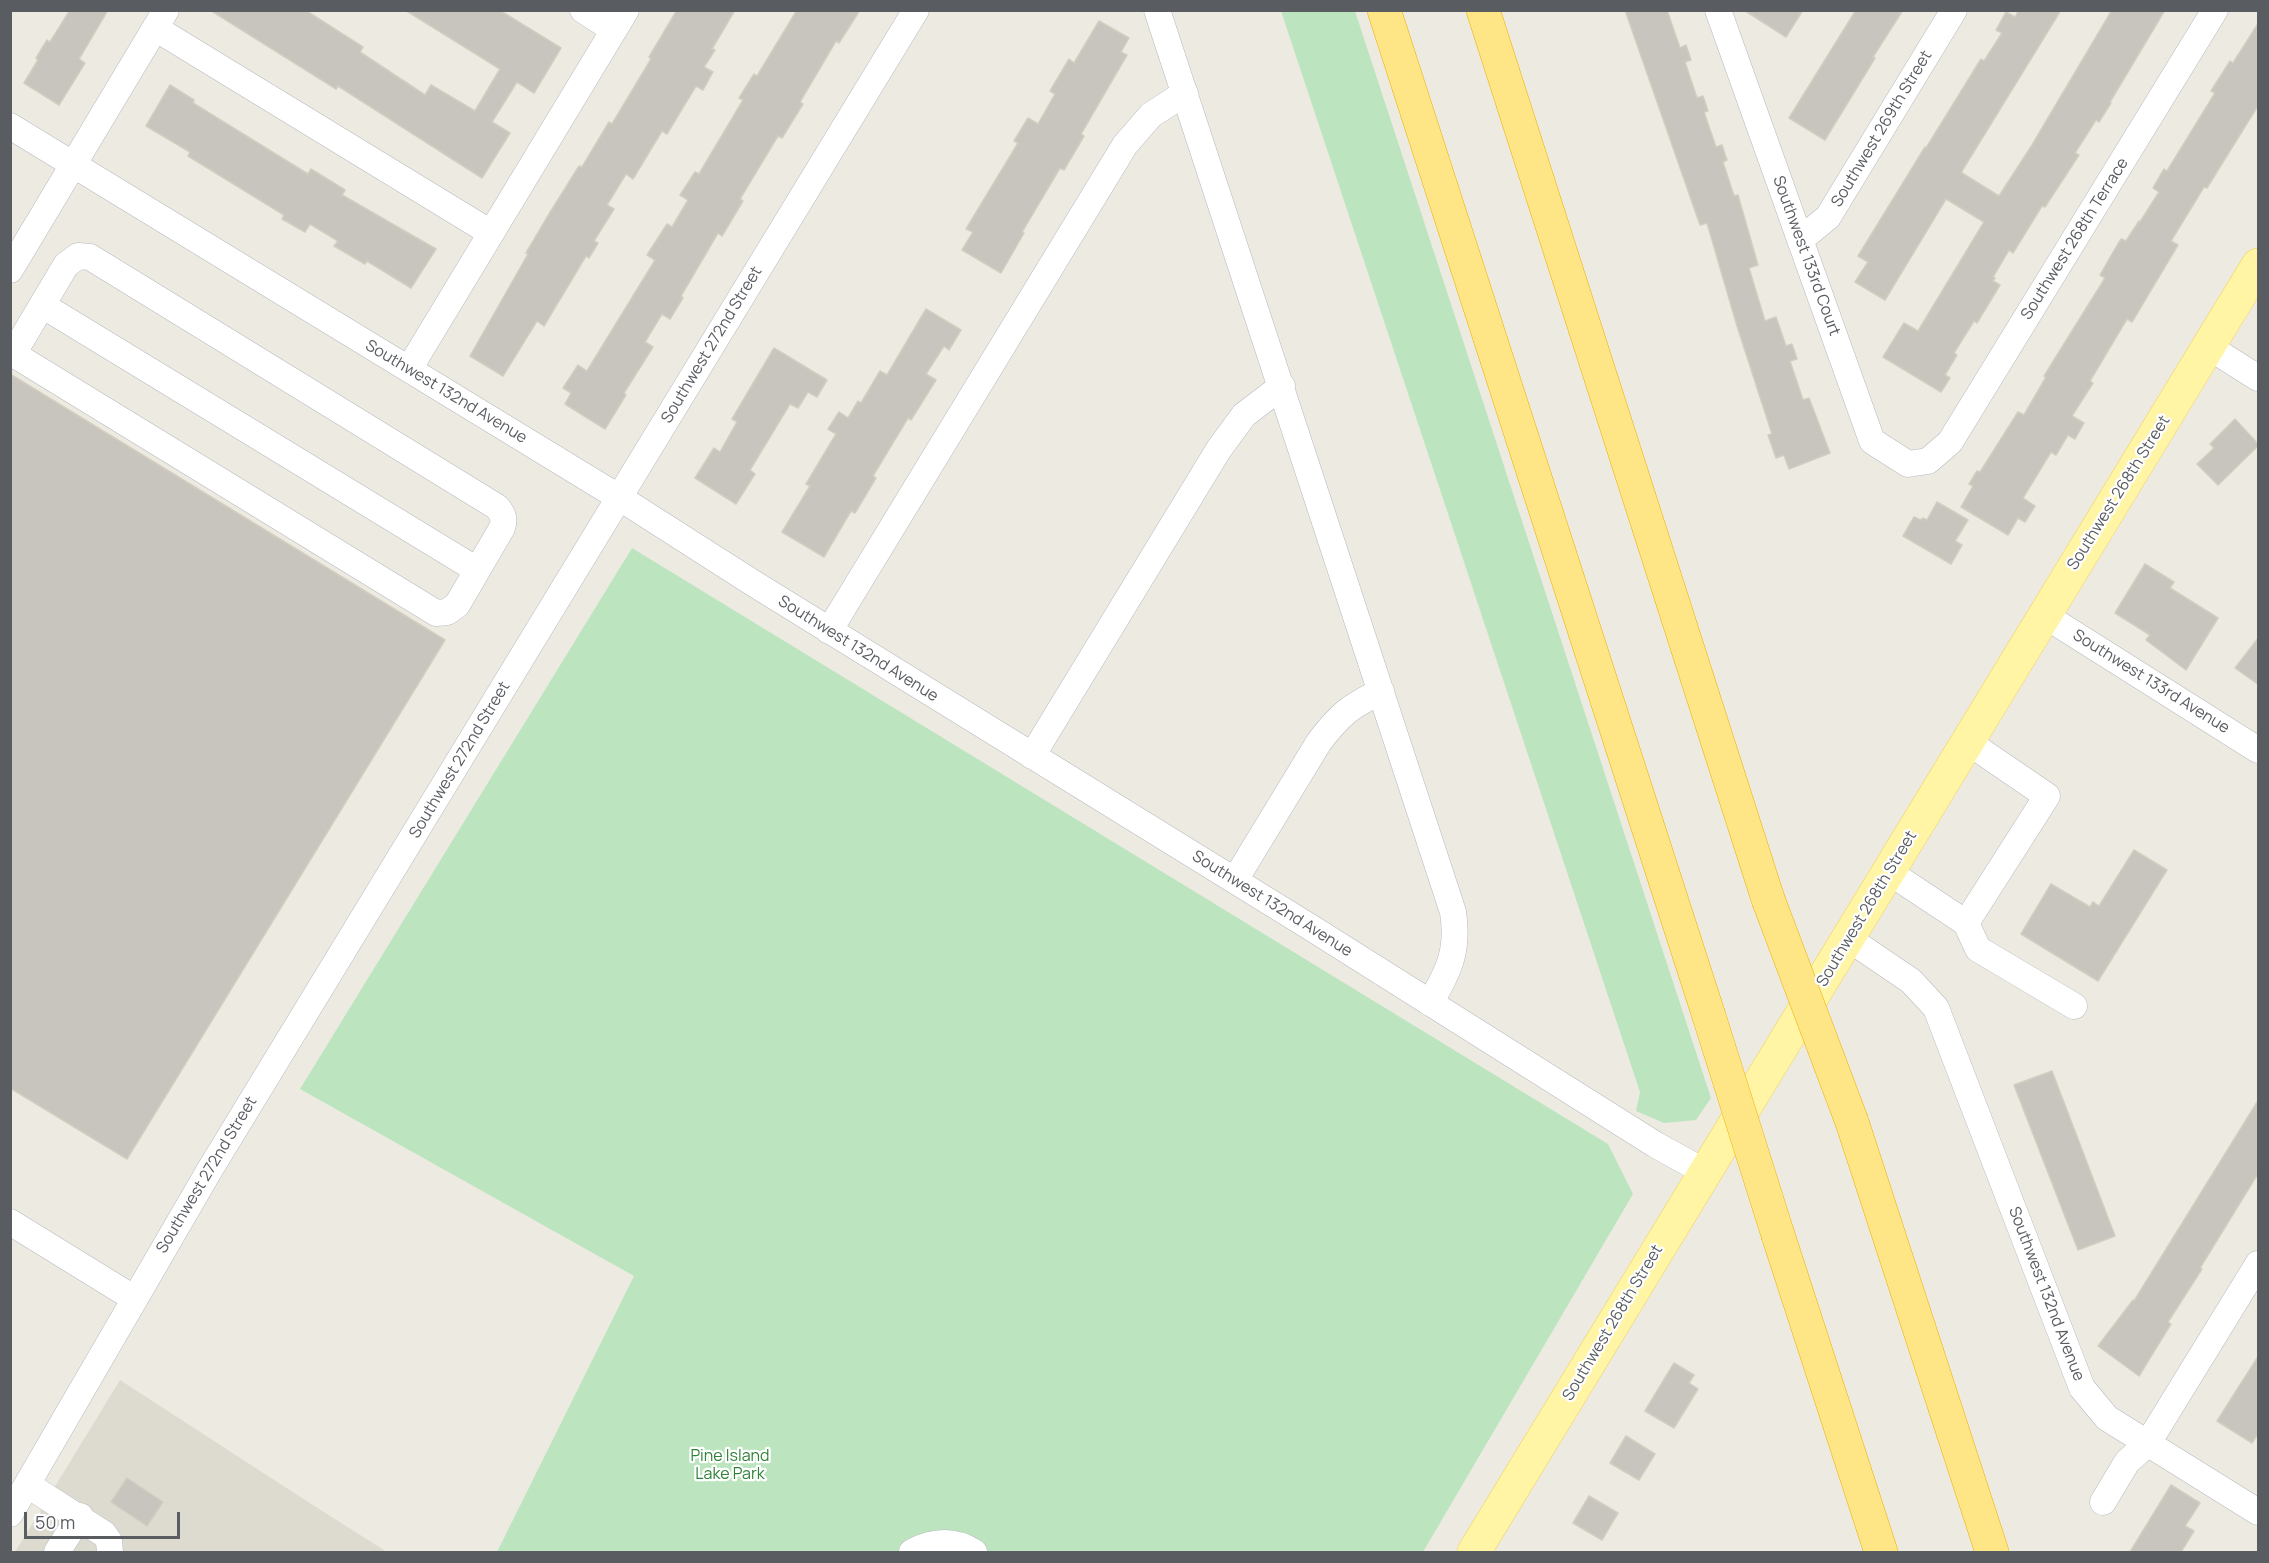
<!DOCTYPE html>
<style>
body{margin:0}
#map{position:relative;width:2269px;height:1563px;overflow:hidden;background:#edebe1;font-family:Manrope,sans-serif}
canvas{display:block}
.frame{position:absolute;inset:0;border:12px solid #595d62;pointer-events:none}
.scale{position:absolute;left:24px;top:1512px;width:156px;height:27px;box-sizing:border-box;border:3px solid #595d62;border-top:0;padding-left:8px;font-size:18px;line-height:21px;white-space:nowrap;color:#595d62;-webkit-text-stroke:4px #fff;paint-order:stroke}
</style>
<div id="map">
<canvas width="2269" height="1563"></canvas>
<div class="frame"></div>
<div class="scale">50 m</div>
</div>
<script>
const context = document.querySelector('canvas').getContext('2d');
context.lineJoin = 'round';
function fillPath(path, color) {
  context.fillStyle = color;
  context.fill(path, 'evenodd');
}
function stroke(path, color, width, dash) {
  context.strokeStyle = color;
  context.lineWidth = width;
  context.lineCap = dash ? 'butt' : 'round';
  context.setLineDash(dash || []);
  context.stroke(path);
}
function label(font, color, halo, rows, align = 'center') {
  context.font = font + ' Manrope,sans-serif';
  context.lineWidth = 4.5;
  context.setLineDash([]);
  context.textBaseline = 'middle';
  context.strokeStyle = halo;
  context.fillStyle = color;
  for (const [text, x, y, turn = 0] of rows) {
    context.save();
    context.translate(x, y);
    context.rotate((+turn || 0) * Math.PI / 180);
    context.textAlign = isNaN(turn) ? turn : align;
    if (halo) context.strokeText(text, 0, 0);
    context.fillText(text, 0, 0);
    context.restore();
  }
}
fillPath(new Path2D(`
 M120 1380 305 1500 387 1552H15Z`), '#dddacf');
fillPath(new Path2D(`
 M1281 11H1355L1711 1098 1696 1120 1664 1123 1636 1111 1640 1092Z
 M632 548 1608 1144 1633 1194 1423 1552H497L634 1276 300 1089Z`), '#bce5bf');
const building = new Path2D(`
 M70 10H108L79 59 85 63 59 105 24 83 38 60 36 58 47 40 50 42Z
 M210 10H305L363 47 360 52 425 95 431 85 475 111 500 69 405 10H499L561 48 534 93 517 82 492 122 510 133 482 178 338 86 336 89Z
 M677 10H735L712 49 715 50 704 67 713 72 703 90 696 86 667 134 662 131 633 179 626 174 607 205 614 209 594 241 598 243 589 258 586 256 544 326 537 321 503 376 470 356 528 254 526 253 549 214 579 166 582 167 609 122 612 124 651 59 649 57Z
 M797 10H860L839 43 836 41 800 102 803 104 782 138 778 136 740 199 743 201 722 236 718 233 681 296 683 298 670 319 662 314 645 342 653 347 624 393 626 395 605 429 565 404 571 393 563 388 578 365 587 371 655 260 647 255 667 224 672 227 688 200 680 195 695 172 699 174 743 100 739 98 754 74 757 76Z
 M1625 10H1667L1680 48 1686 45 1691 60 1685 62 1697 98 1703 96 1708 111 1704 112 1716 147 1722 145 1727 160 1723 162 1734 196 1738 195 1758 265 1749 268 1765 321 1776 317 1786 346 1792 344 1797 359 1790 361 1803 400 1809 398 1830 453 1789 469 1784 455 1776 458 1768 435 1772 434 1737 326 1707 223 1700 225Z
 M1744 10H1803L1786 37Z
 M1856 10H1903L1873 57 1875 58 1825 140 1789 118Z
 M2019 10H2061L1962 171V173L1999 196 2032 145 2112 10H2165L2110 102 2111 103 2099 122 2096 120 2075 153 2079 155 2045 207 2042 206 2013 253 2009 250 1993 277 1995 278 1993 281 2000 285 1977 323 1974 321 1954 353 1957 355 1945 375 1950 378 1941 392 1883 357 1904 323 1918 331 1984 222 1946 199 1885 300 1855 282 1868 262 1858 256 1925 147 1926 148 1981 59 1984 61 2002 33 1996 30 2006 12 2015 17Z
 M1099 21 1129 38 1121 52 1127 55 1081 134 1084 136 1064 170 1060 168 1022 232 1024 233 1001 273 962 250 973 232 966 229 1018 143 1014 141 1028 118 1038 124 1055 94 1050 91 1069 59 1074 63Z
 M2259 22V104L2207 188 2204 187 2171 241 2178 245 2132 322 2127 319 2090 381 2093 383 2072 416 2084 423 2075 439 2068 435 2056 455 2051 452 2023 498 2035 506 2025 522 2018 518 2008 535 1961 507 1973 486 1969 484 1977 471 1980 472 2018 412 2024 415 2046 377 2044 376 2105 278 2100 275 2112 254 2121 239 2126 241 2139 221 2140 222 2159 192 2153 188 2164 169 2167 171 2215 93 2211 91 2230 61 2233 63Z
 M170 85 194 100 193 103 308 174 311 169 345 190 342 195 436 249 411 288 367 261 365 264 334 246 338 241 310 224 305 232 282 219 284 215 188 156 190 152 146 126Z
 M926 309 961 330 949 350 944 346 926 374 936 380 911 420 908 418 873 476 876 478 855 513 851 511 824 557 782 532 810 486 806 484 836 434 828 429 839 412 848 418 858 401 861 403 880 371 887 375Z
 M774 348 827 380 817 397 808 392 798 408 790 404 750 470 755 474 736 504 695 478 714 448 720 452 737 422 732 419Z
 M10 374 445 640 127 1159 10 1088Z
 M2235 419 2259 445 2218 485 2197 464 2214 448 2210 444Z
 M1937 502 1968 520 1955 541 1962 545 1951 564 1903 536 1914 517 1921 520 1923 518 1927 520Z
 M2145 564 2174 582 2170 588 2218 618 2186 670 2146 640 2150 635 2115 613Z
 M2259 637V685L2235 668Z
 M2134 850 2167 870 2098 981 2021 934 2051 884 2090 907 2093 902 2099 906Z
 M2052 1071 2115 1236 2078 1250 2014 1085Z
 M2259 1099V1172L2200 1268 2202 1269 2168 1322 2171 1324 2139 1376 2098 1346 2133 1300 2134 1301Z
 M2259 1355V1432L2252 1443 2217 1421Z
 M1674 1363 1694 1375 1689 1383 1698 1389 1674 1428 1645 1411Z
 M1626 1436 1655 1454 1639 1480 1610 1463Z
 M127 1478 163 1502 147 1526 111 1502Z
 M2171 1485 2200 1503 2185 1526 2194 1531 2181 1552H2130Z
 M1589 1496 1618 1513 1602 1540 1573 1523Z`);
fillPath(building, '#c8c5be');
stroke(building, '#d2cdbf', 1.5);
const minor = new Path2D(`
 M583 10 614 30
 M1157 10 1453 912C1459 950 1449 971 1430 1003
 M1718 10 1872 441 1908 464 1928 461 1950 442 2215 10
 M155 28 491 233
 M10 126 620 498 753 583 1310 927 1656 1145 1705 1172
 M1800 240 1828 217 1954 10
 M10 270 166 10
 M42 305 477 570
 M2209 347 2258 378
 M10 352 436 613 447 612 457 605 502 528C505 519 503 514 497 507L90 257 78 256 66 265 13 354
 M409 369 626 10
 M2044 615 2258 750
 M829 631 1125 145 1151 115 1185 93
 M1032 756 1219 449 1244 415 1282 386
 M1889 872 1966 923 2047 796 1968 742
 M1235 880 1319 742C1341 713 1350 707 1381 691
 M1966 923 1978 949 2074 1006
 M1849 939 1911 981 1936 1008 2082 1388 2107 1418 2258 1512
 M10 1222 135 1299
 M28 1485 104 1534 109 1541 110 1552
 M2103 1502 2127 1462 2148 1443 2258 1264
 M10 1514 209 1171 916 10
 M57 1552 80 1516
 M912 1552C933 1541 953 1539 974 1552`);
const major = new Path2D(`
 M1474 1552 2258 265`);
const highway = new Path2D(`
 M1384 10 1708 1013
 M1483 10 1768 899
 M1852 1122 1992 1552
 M1778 1235 1881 1552`);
stroke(minor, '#b6b9be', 27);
stroke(major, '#f3cf53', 34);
stroke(highway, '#eeb000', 34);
stroke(minor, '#fff', 26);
stroke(major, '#fff5a4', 33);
stroke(highway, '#fee686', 33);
const highwayBridge = new Path2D(`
 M1768 899 1852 1122
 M1708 1013 1778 1235`);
stroke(highwayBridge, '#eeb000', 34, []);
stroke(highwayBridge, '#fee686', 33);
label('16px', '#595d62', '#fff', [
 ["Southwest 269th Street",1882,129,-59],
 ["Southwest 268th Terrace",2075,239,-58],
 ["Southwest 133rd Court",1806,256,70],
 ["Southwest 272nd Street",712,345,-59],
 ["Southwest 132nd Avenue",446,392,31],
 ["Southwest 268th Street",2119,493,-58],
 ["Southwest 132nd Avenue",858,649,32],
 ["Southwest 133rd Avenue",2151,682,32],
 ["Southwest 272nd Street",460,760,-59],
 ["Southwest 132nd Avenue",1272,904,32],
 ["Southwest 268th Street",1867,909,-59],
 ["Southwest 272nd Street",207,1175,-59],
 ["Southwest 132nd Avenue",2046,1294,69],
 ["Southwest 268th Street",1613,1323,-59]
]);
label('16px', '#32813a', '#fff', [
 ["Pine Island",730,1457],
 ["Lake Park",730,1475]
]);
</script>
